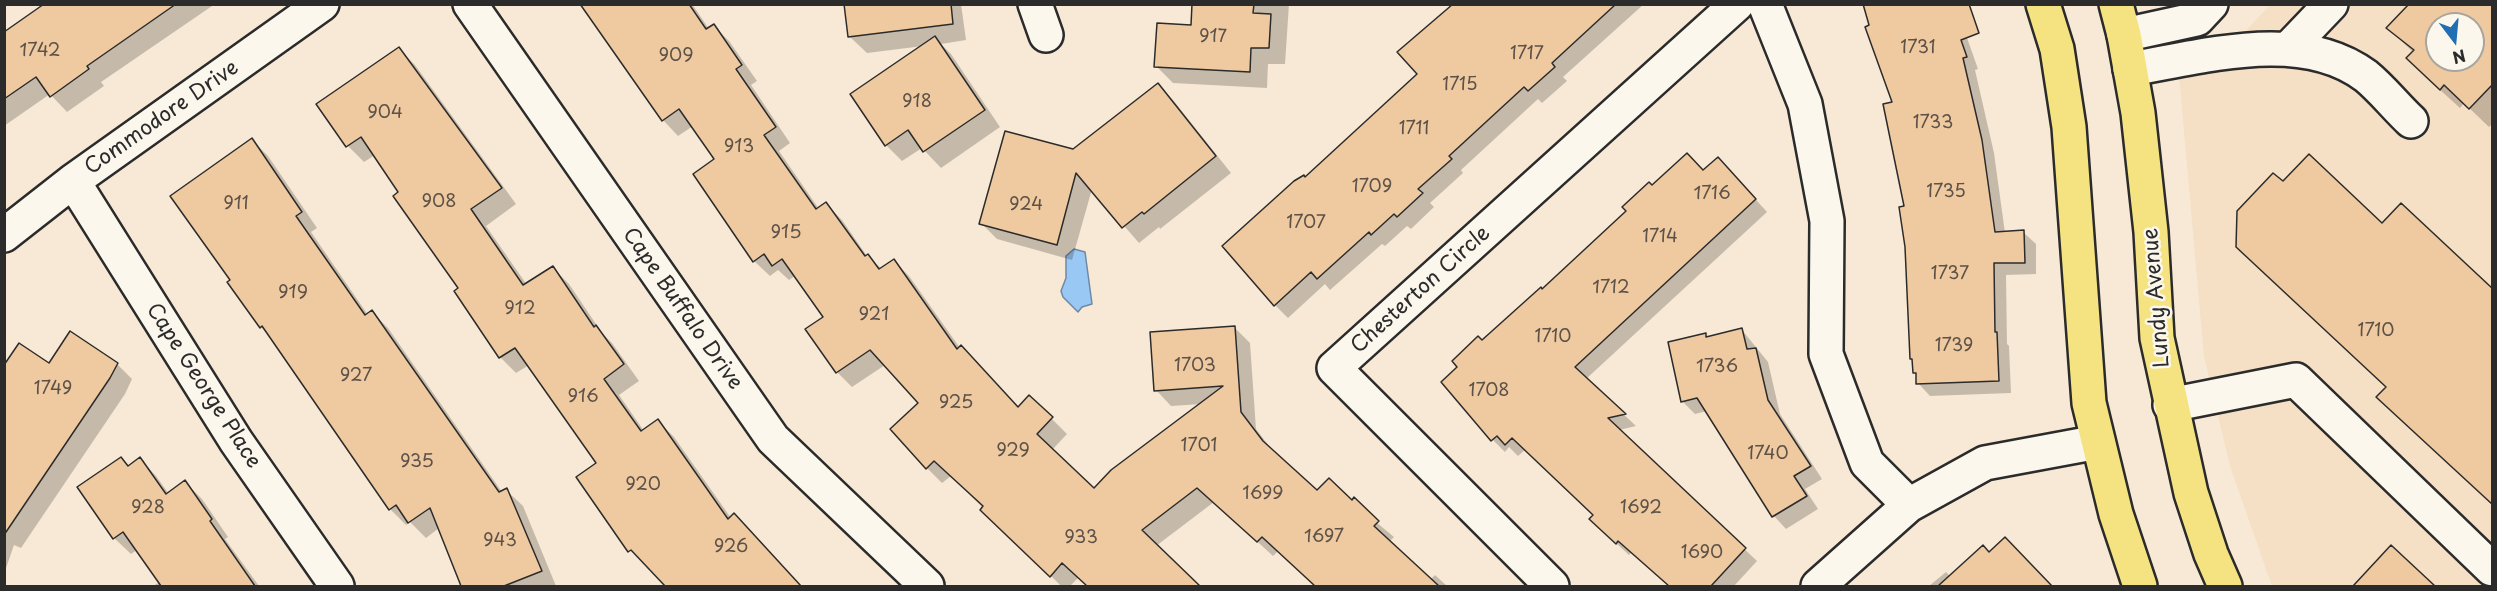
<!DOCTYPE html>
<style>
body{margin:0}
#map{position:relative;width:2497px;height:591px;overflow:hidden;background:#f7e9d5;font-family:"Playpen Sans",sans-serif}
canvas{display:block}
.frame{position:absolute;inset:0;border:6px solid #2b2b2b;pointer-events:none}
.north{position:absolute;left:2425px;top:12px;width:60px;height:60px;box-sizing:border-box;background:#fbf7ec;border:2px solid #a8a59f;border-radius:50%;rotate:164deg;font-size:16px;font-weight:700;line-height:24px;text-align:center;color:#2b2b2b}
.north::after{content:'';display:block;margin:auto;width:21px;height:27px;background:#1f6fb2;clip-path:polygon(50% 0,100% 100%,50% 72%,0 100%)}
</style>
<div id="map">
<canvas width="2497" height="591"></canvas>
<div class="frame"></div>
<div class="north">N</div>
</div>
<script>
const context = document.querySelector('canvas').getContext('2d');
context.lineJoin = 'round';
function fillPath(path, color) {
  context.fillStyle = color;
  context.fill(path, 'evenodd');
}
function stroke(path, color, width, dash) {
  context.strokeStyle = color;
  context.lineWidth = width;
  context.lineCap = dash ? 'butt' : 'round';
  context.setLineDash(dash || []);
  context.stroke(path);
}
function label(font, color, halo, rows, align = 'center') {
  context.font = font + ' "Playpen Sans",sans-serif';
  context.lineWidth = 5;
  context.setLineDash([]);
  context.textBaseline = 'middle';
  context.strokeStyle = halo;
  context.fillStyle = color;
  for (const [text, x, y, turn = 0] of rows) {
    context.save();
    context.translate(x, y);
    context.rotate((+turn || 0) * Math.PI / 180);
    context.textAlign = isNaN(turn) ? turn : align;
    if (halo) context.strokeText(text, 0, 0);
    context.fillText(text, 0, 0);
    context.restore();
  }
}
fillPath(new Path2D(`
 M2270 5H2492V586H2272L2230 466 2204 356 2179 75 2226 52ZM2437 24H2473V60H2437Z`), '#f5dfc5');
const water = new Path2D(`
 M1074 249 1085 252 1092 304 1082 307 1078 312 1063 297 1061 291 1066 278V256Z`);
fillPath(water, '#9ac8f5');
stroke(water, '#6e89a4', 1.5);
fillPath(new Path2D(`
 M46 4H215L101 82 104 86 67 112 50 94 4 126V34Z
 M581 4H692L709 29 714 26 729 41 757 81 751 85 790 143 779 151 819 209 826 204 842 220 867 256 882 269 894 261 909 276 960 348 1019 408 1052 419 1067 434 1052 450 1094 490 1202 404 1171 406 1156 390 1235 328 1250 343 1256 429 1275 454 1317 492 1352 502 1394 537 1389 542 1430 580 1435 575 1447 586H1315L1278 551 1273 556 1214 502 1156 546 1198 586H1088L1079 577 1070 586H1061L951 476 942 483 927 468 920 403 885 365 852 387 837 372 825 317 796 275 789 280 778 270 770 276 754 261 716 160 693 126 678 136 663 120Z
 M846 4H961L966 40 941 44 951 54 1000 127 941 168 922 148 902 161 886 145 923 46 867 53 850 37Z
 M1194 4H1289L1285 64H1268L1267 88 1173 83 1156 66 1193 27Z
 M1454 4H1644L1563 77 1567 81 1542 103 1538 99 1461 170 1463 173 1430 203 1434 207 1411 229 1407 226 1385 246 1382 244 1330 290 1325 284 1288 318 1275 305 1306 179 1419 74Z
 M1955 4 1978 69 1975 70 1994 153 2005 233 2023 232 2036 244V274L2006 275 2007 344 2009 346 2011 393 1930 396 1918 383V375L1914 372 1912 359 1906 207 1894 103Z
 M2408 4H2492V124L2489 127 2464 103 2460 108 2427 78 2413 52 2388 28 2410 6ZM2437 24H2473V60H2437Z
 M399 49 415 65 516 204 486 226 527 285 553 268 569 284 602 333 612 343 639 381 619 395 644 431 658 421 674 437 731 518 750 531 800 586H667L612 527 598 463 529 365 516 373 500 357 400 192 375 155 364 162 348 146 318 105Z
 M1158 85 1173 100 1231 173 1160 229 1159 227 1139 243 1092 189 1072 260 997 239 981 223Z
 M252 140 268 156 317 228 311 232 368 315 372 312 388 328 502 492 506 490 523 506 556 586H462L439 528 426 538 410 522 406 525 390 509 272 339 261 327 232 281Z
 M1730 171 1767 212 1586 379 1636 426 1619 430 1757 561 1734 586H1670L1632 552 1629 555 1603 531 1595 515 1526 449 1518 456 1509 447 1505 452 1492 439 1482 342 1542 291 1652 187 1704 172Z
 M1742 330 1768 362 1780 414 1822 479 1805 489 1818 509 1786 529 1774 516 1707 411 1695 414 1682 401 1705 335 1709 338Z
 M117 364 132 379 125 394 21 548 14 545 4 574V408L49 365Z
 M121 459 129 467 140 459 156 476 169 494 185 482 202 499 228 537 225 539 259 586H153L160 582 137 550 131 554 114 538Z
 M2005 539 2052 586H1929L1946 572 1951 577 1990 554Z
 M2391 548 2433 586H2355Z`), '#0003');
const building = new Path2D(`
 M44 4H176L87 66 89 69 50 97 36 77 4 99V32Z
 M580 4H689L706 29 714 24 742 65 736 69 776 127 764 135 816 209 826 202 865 256 868 254 879 269 894 259 957 349 961 345 1018 407 1029 395 1053 417 1037 434 1094 488 1111 470 1223 386 1154 391 1150 332 1235 326 1241 412 1263 441 1317 490 1329 478 1352 500 1354 497 1379 521 1374 526 1439 586H1315L1262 537 1257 542 1197 488 1142 530 1200 586H1087L1062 563 1050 577 980 510 983 506 934 461 926 469 890 429 918 403 870 350 836 373 805 329 823 317 782 259 772 266 764 254 753 262 693 174 714 159 679 109 662 121Z
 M844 4H951L953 24 848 37Z
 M1192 4H1254L1253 13 1271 14 1269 48H1251L1250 72 1154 67 1157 23 1191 25Z
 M1453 4H1616L1552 63 1555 67 1528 91 1524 87 1449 156 1452 159 1418 189 1423 193 1397 217 1394 214 1371 235 1369 232 1317 279 1311 272 1274 306 1222 246 1294 181 1304 175 1305 177 1417 74 1397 52Z
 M1863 4H1969L1979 33 1961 40 1967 57 1963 58 1982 140 1995 232 2024 230 2025 263H1994L1995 332H1997L1999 381 1916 384V373H1913L1912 359H1910L1905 247 1899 207 1904 206 1883 104 1892 102 1865 27 1869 25Z
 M2409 4H2493V84L2469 109 2444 85 2440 90 2406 58 2414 50 2386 28ZM2437 24H2473V60H2437Z
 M935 36 985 110 923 152 908 130 885 146 850 94Z
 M399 47 502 188 471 209 523 285 553 266 594 327 596 325 624 364 604 379 641 431 658 419 728 519 734 513 801 586H665L631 550 628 552 576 477 596 463 515 348 499 358 454 291 458 288 393 196 398 192 361 137 346 147 316 104Z
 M1158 83 1216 156 1144 214 1142 212 1122 228 1076 173 1057 245 979 224 1005 131 1073 149Z
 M252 138 302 212 296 216 365 315 372 310 499 492 507 488 542 571 504 586H461L430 508 408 523 396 505 389 510 262 326 260 328 227 282 230 280 170 196Z
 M1687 153 1703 170 1718 157 1756 199 1575 367 1626 414 1608 418 1746 548 1711 586H1669L1618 541 1616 544 1589 519 1593 515 1512 438 1505 445 1497 436 1491 441 1441 382 1457 367 1452 361 1478 336 1482 340 1541 287 1542 289 1626 211 1622 207 1649 182 1652 185Z
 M2309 154 2382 223 2401 203 2493 289V505L2376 397 2386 387 2236 247 2237 211 2273 173 2283 181Z
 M1742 328 1747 349 1756 348 1768 400 1811 466 1794 476 1807 496 1772 517 1697 398 1681 402 1668 342 1706 333V337Z
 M70 331 118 363 110 378 4 535V365L19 343 49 363Z
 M121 457 128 466 140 457 166 494 185 480 212 519 210 521 255 586H161L123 532 113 539 77 487Z
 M2005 537 2052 586H1938L1983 545 1989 552Z
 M2391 545 2435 586H2353Z`);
fillPath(building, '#efc99f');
stroke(building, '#2b2b2b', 1.5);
const minor = new Path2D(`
 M470 4 773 439 927 586
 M1035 4 1046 35
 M1765 4 1805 104 1827 221 1826 354 1867 463 1909 505
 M2124 35 2197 19 2211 4
 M2289 48 2331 4
 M2130 69C2203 57 2301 27 2366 76 2382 89 2396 107 2411 121
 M73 181 236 441 337 586
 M4 235 73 181 322 4
 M2170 405 2296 380 2492 569
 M1552 586 1334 368 1737 4
 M1818 586 1909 505 1985 463 2098 442`);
const major = new Path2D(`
 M2043 4 2057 49 2069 127 2089 403 2116 514 2140 586
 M2116 4 2124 35 2138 113 2151 232 2157 338 2191 493 2211 554 2225 586`);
stroke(minor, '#2b2b2b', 38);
stroke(major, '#2b2b2b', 38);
stroke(minor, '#fbf7ec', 33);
stroke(major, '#f5e382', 33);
label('18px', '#5c5248', null, [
 ["917",1213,37],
 ["1731",1918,48],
 ["1742",40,51],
 ["1717",1527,54],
 ["909",676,56],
 ["1715",1460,85],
 ["918",917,102],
 ["904",385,113],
 ["1733",1933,123],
 ["1711",1414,129],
 ["913",739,147],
 ["1709",1372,187],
 ["1735",1946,192],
 ["1716",1712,194],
 ["908",439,202],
 ["911",236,204],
 ["924",1026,205],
 ["1707",1306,223],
 ["915",786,233],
 ["1714",1660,237],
 ["1737",1950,274],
 ["1712",1611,288],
 ["919",293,293],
 ["912",520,309],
 ["921",874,315],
 ["1710",2376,331],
 ["1710",1553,337],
 ["1739",1954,346],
 ["1703",1195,366],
 ["1736",1717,367],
 ["927",356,376],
 ["1749",53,389],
 ["1708",1489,391],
 ["916",583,397],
 ["925",956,403],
 ["1701",1199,446],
 ["929",1013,451],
 ["1740",1768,454],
 ["935",417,462],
 ["920",643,485],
 ["1699",1263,494],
 ["928",148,508],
 ["1692",1641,508],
 ["1697",1324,537],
 ["933",1081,538],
 ["943",500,541],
 ["926",731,547],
 ["1690",1702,553]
]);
label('21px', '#2b2b2b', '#fbf7ec', [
 ["Commodore Drive",162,118,-35],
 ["Chesterton Circle",1421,290,-42],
 ["Lundy Avenue",2157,298,-95],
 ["Cape Buffalo Drive",682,309,55],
 ["Cape George Place",203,386,57]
]);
</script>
